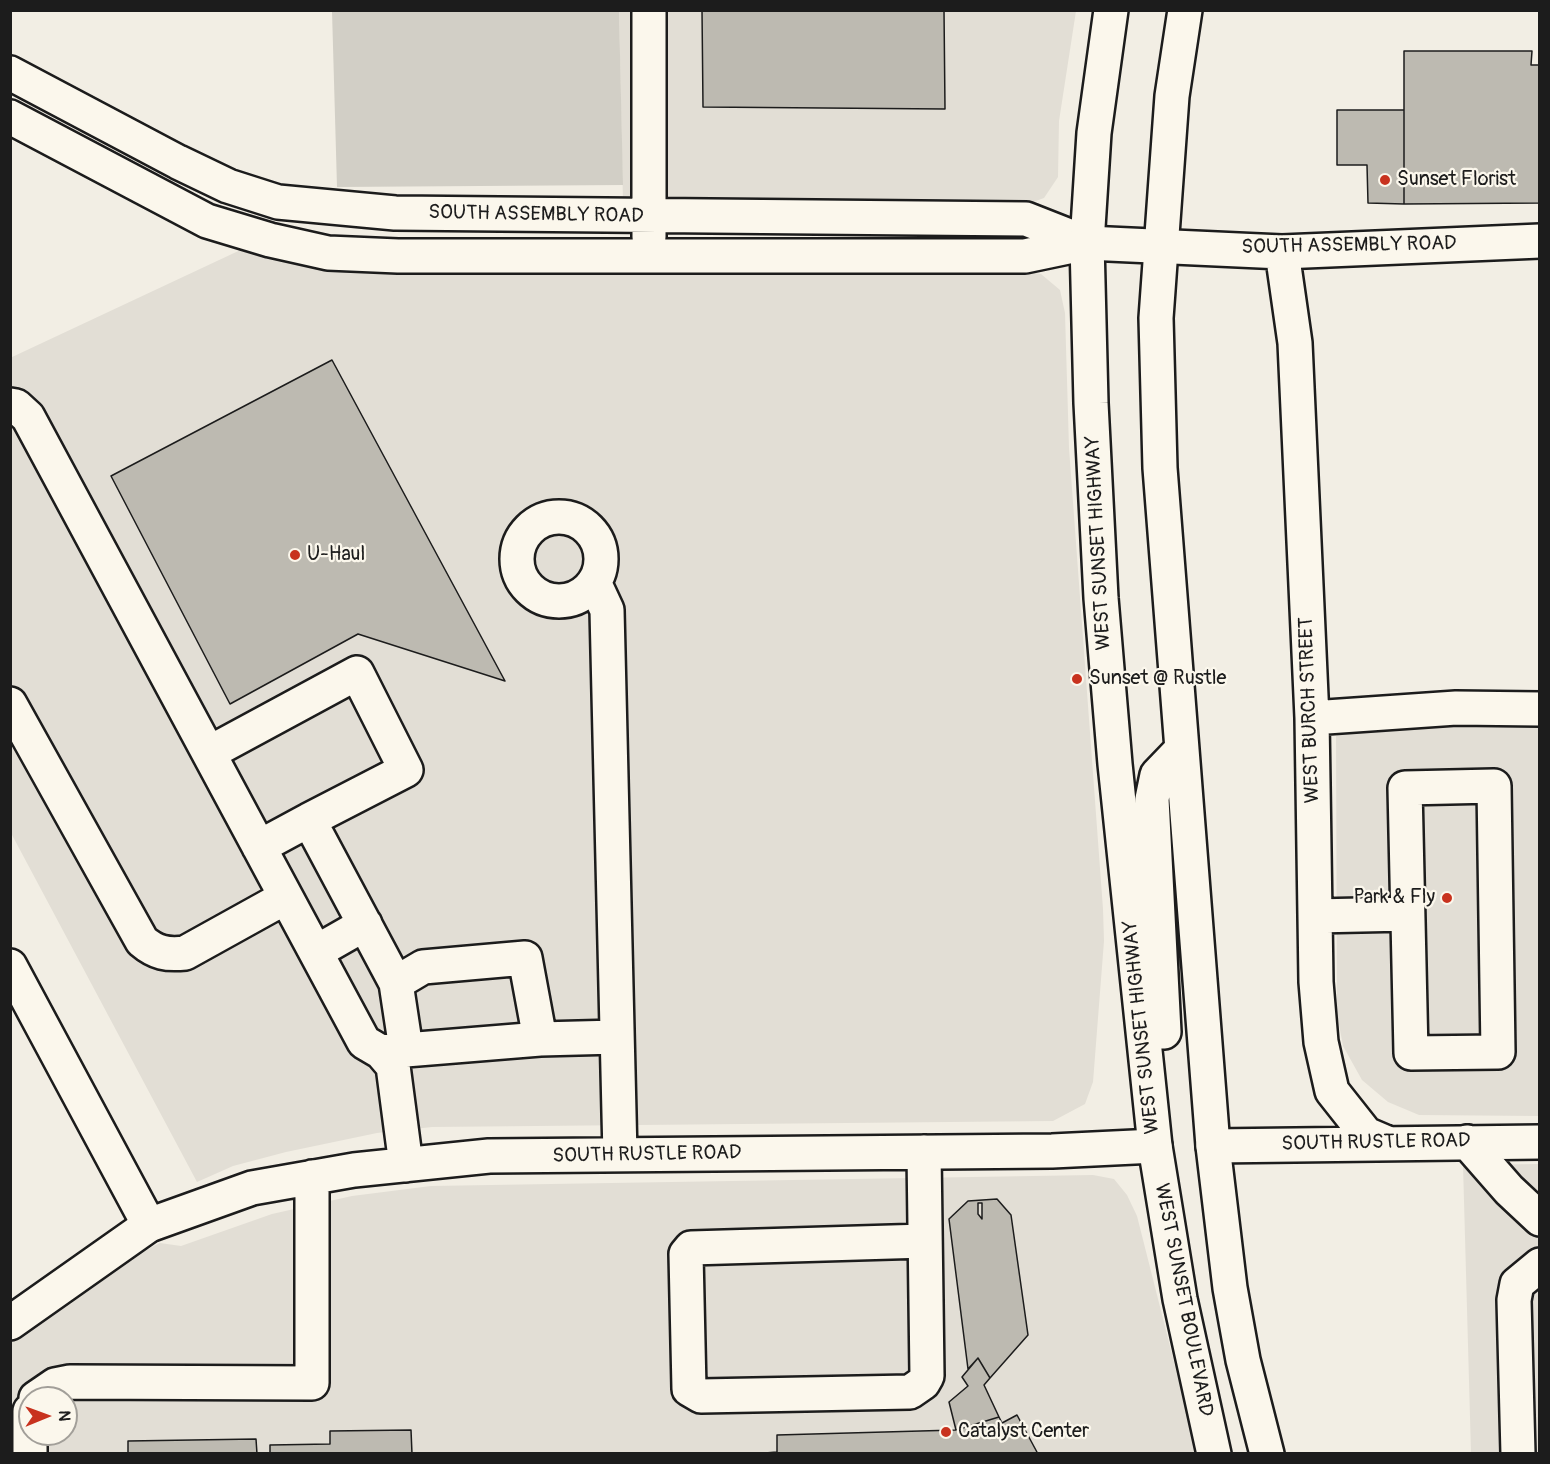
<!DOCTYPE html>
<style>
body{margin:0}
#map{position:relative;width:1550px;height:1464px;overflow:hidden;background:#f2eee4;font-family:Pangolin,sans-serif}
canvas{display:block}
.frame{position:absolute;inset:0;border:12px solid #1c1c1c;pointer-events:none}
.north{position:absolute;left:18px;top:1386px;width:60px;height:60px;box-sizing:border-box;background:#fbf7ec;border:2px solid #a29f99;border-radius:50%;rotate:89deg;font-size:16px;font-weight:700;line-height:24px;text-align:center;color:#1c1c1c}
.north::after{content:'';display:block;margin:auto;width:21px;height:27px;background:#c8321e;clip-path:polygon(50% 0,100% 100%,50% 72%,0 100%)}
</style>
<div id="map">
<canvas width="1550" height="1464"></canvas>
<div class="frame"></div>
<div class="north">N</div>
</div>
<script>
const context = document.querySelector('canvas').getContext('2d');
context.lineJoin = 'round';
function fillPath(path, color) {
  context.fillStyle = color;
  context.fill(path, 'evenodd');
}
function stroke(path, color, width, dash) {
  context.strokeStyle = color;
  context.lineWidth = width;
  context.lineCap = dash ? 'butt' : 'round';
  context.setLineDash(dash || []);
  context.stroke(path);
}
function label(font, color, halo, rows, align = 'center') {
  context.font = font + ' Pangolin,sans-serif';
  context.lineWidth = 4.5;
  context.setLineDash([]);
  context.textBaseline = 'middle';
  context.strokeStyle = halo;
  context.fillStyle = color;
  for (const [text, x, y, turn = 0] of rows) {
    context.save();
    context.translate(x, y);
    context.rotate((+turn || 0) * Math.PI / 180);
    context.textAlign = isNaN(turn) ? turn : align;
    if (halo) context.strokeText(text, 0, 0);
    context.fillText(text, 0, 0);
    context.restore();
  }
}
fillPath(new Path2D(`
 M619 11H1076L1059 121 1058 177 1044 198 1025 205 623 203Z
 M249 246 1017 270 1041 274 1060 290 1065 313 1069 448 1103 909 1104 941 1093 1082 1085 1104 1053 1121 432 1127 377 1133 286 1152 233 1166 197 1182 11 833 10 358Z
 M1539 716V1116L1419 1115 1388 1102 1362 1080 1343 1046 1337 1014 1336 736 1350 727Z
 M1539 1164V1453H1471L1463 1165Z
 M1093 1175 1114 1179 1127 1195 1137 1216 1197 1453 11 1454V1337L125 1260 160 1243 181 1246 272 1214 352 1196 431 1186ZM30 1398H66V1434H30Z`), '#e2ded5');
fillPath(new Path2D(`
 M332 11H619L623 185 337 187Z`), '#d2cfc6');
const building = new Path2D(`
 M702 10H944L945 109 703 107Z
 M1404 51H1532L1531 65H1540V203L1404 204Z
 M1337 110H1404V204L1368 203 1367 165H1337Z
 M332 360 505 681 358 634 230 704 111 476Z
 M997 1199 1011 1215 1028 1335 990 1378 978 1358 968 1369 949 1219 968 1201ZM978 1203H982V1219L978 1214Z
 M978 1358 990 1378 984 1385 999 1417 956 1430 949 1402 968 1386 962 1377Z
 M1017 1415 1038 1454H753L777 1452V1435L956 1430 999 1417 1002 1423Z
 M411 1430 412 1454H270V1445L330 1444V1431Z
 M256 1439 257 1454H128V1441Z`);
fillPath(building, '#bdbab1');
stroke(building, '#1c1c1c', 1.5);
const minor = new Path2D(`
 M649 10V237
 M10 73 178 162 228 186 278 202 395 213 1026 219 1087 243
 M10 117 207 221 270 240 328 253 398 256H1025L1087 243 1282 252 1540 241
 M1282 252 1295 343 1312 718 1316 982 1321 1042 1332 1091 1366 1134 1387 1143
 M10 405 16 406 28 417 364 1042 381 1052 393 1066 406 1165
 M517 559a42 42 0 1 1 84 0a42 42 0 1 1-84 0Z
 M594 582 607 610 620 1155
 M10 704 142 941C156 953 167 955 185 953L286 897
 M1312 718 1456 708 1540 709
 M209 753 357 673 406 770 309 820 396 983 423 967 525 958 540 1039
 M1494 786 1498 1052 1411 1053 1405 788Z
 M259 847 309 820
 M1315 916 1407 914
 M316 952 365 924
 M396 983 406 1049
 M381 1052 540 1039 617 1037
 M1467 1142 1509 1190 1540 1219
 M1213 1146 1540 1142
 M924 1152 927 1376 923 1383 910 1392 701 1396 689 1389 686 1254 691 1248 925 1241
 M10 1323 149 1225 252 1188 354 1170 489 1156 1052 1151 1155 1146
 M36 1398 55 1385 70 1382 312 1383V1177
 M30 1454V1411
 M1518 1454 1514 1300 1517 1284 1540 1265`);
const major = new Path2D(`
 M1111 10 1094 133 1087 243 1091 403 1101 598 1115 764 1155 1146 1180 1299 1214 1454
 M1185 10 1172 96 1156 318 1160 468 1213 1146 1230 1288 1243 1360 1267 1454
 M1164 1032 1152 799 1157 775 1182 749`);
const highway = new Path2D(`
 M10 966 149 1225`);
stroke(minor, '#1c1c1c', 38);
stroke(major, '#1c1c1c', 38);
stroke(highway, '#1c1c1c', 38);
stroke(minor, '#fbf7ec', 33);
stroke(major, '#fbf7ec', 33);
stroke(highway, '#fbf7ec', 33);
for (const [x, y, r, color] of [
 [1385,180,6,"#c8321e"],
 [295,555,6,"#c8321e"],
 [1077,679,6,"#c8321e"],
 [1447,898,6,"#c8321e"],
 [946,1432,6,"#c8321e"]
]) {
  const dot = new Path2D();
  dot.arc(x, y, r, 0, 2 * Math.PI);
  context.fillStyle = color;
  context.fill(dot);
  stroke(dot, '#fbf7ec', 2);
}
label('20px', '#1c1c1c', '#fbf7ec', [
 ["Sunset Florist",1397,180],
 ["U-Haul",307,555],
 ["Sunset @ Rustle",1089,679],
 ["Park & Fly",1435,898,"right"],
 ["Catalyst Center",958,1432]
], 'left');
label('20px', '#1c1c1c', '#fbf7ec', [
 ["SOUTH ASSEMBLY ROAD",536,215,1],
 ["SOUTH ASSEMBLY ROAD",1349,246,-1],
 ["WEST SUNSET HIGHWAY",1099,543,-93],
 ["WEST BURCH STREET",1310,710,-92],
 ["WEST SUNSET HIGHWAY",1142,1027,-96],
 ["SOUTH RUSTLE ROAD",1376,1143,-1],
 ["SOUTH RUSTLE ROAD",647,1155,-1],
 ["WEST SUNSET BOULEVARD",1183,1300,79]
]);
</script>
